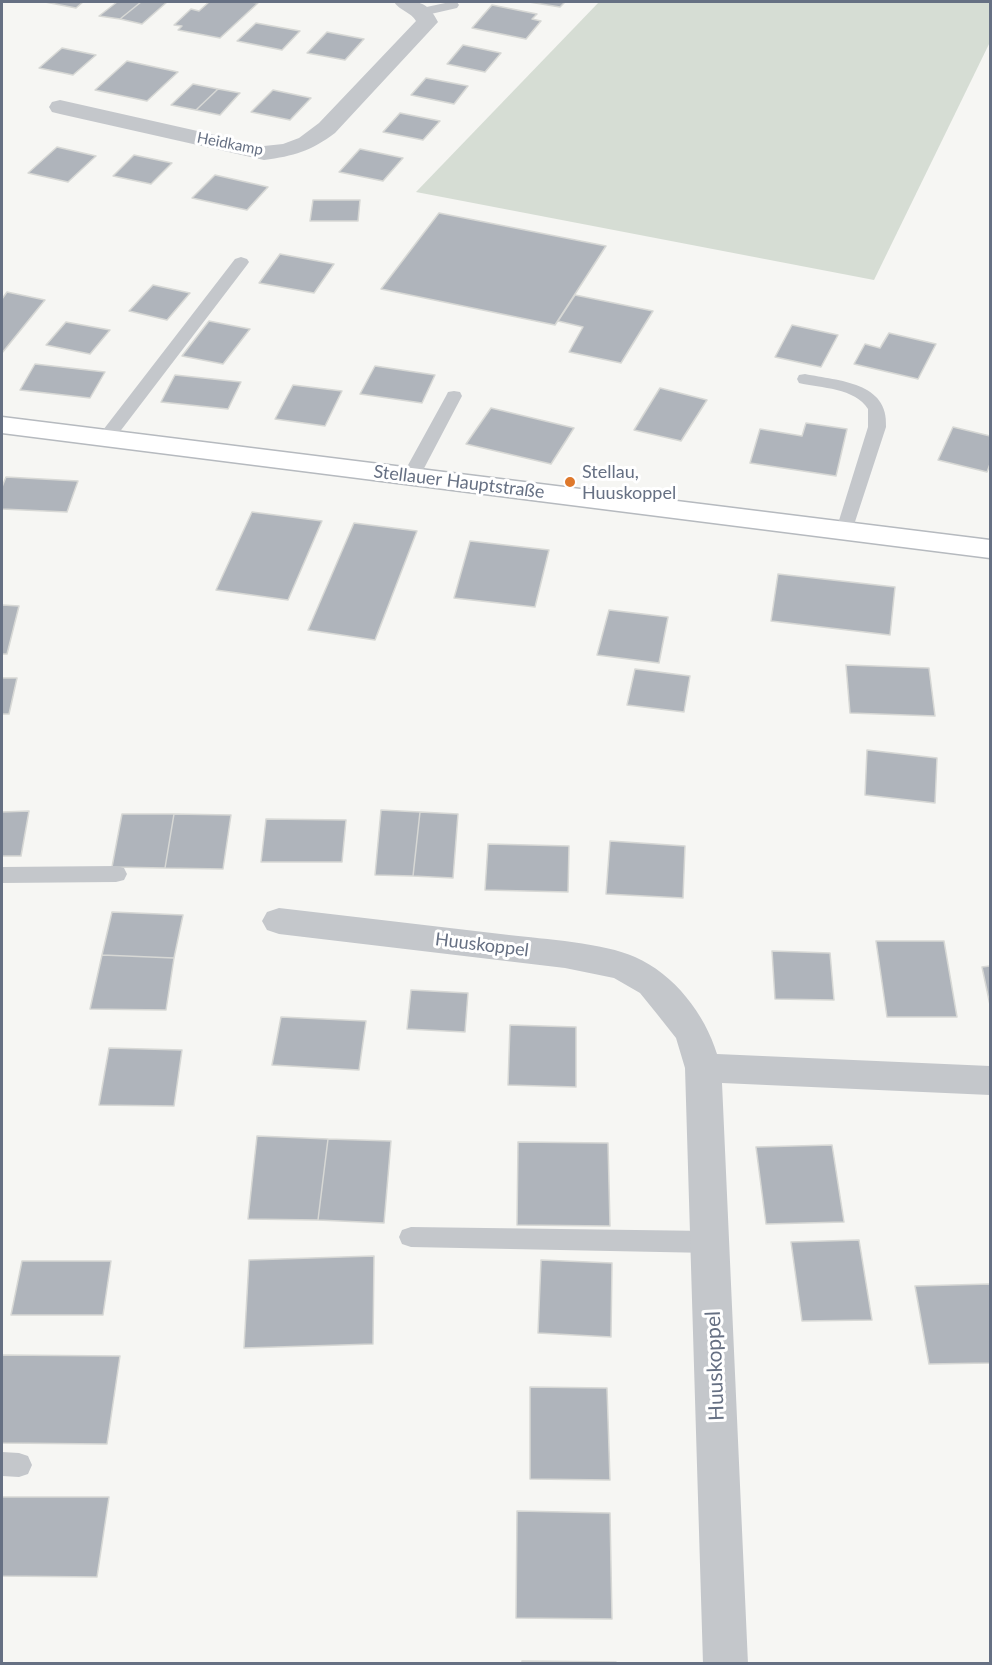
<!DOCTYPE html>
<meta charset="utf-8">
<style>
body{margin:0}
#map{position:relative;width:992px;height:1665px;overflow:hidden;background:#f6f6f3;font-family:Lato,sans-serif}
canvas{display:block}
.frame{position:absolute;inset:0;border:3px solid #667083;pointer-events:none}
</style>
<div id="map">
<canvas width="992" height="1665"></canvas>
<div class="frame"></div>
</div>
<script>
const context = document.querySelector('canvas').getContext('2d');
context.lineJoin = 'round';
function fillPath(path, color) {
  context.fillStyle = color;
  context.fill(path, 'evenodd');
}
function stroke(path, color, width, dash) {
  context.strokeStyle = color;
  context.lineWidth = width;
  context.lineCap = dash ? 'butt' : 'round';
  context.setLineDash(dash || []);
  context.stroke(path);
}
function label(font, color, halo, rows, align = 'center') {
  context.font = font + ' Lato,sans-serif';
  context.lineWidth = 6;
  context.setLineDash([]);
  context.textBaseline = 'middle';
  context.strokeStyle = halo;
  context.fillStyle = color;
  for (const [text, x, y, turn = 0] of rows) {
    context.save();
    context.translate(x, y);
    context.rotate((+turn || 0) * Math.PI / 180);
    context.textAlign = isNaN(turn) ? turn : align;
    if (halo) context.strokeText(text, 0, 0);
    context.fillText(text, 0, 0);
    context.restore();
  }
}
fillPath(new Path2D(`
 M599 2H990V42L874 280 416 192Z`), '#d6ddd4');
const building = new Path2D(`
 M45 2H83L76 8Z
 M117 2H141L120 19 99 16Z
 M141 2H167L142 24 120 19Z
 M209 2H251L258 3 220 38 178 30 182 26 174 25 191 9 199 11Z
 M529 2H565L560 7Z
 M492 5 537 14 532 19 541 21 526 39 472 28Z
 M256 23 300 31 282 50 237 41Z
 M327 32 364 39 345 60 307 53Z
 M463 45 501 53 485 72 447 64Z
 M62 48 96 55 73 75 39 68Z
 M127 61 178 72 147 101 95 90Z
 M426 78 468 86 454 104 411 95Z
 M193 84 218 89 196 110 171 105Z
 M218 89 240 93 220 115 196 110Z
 M273 90 311 98 290 120 251 112Z
 M400 113 440 121 423 140 383 132Z
 M57 147 96 156 68 182 28 173Z
 M360 149 403 158 383 181 339 172Z
 M134 155 172 163 151 184 113 176Z
 M215 175 268 187 247 210 192 198Z
 M313 200H360L358 221H310Z
 M439 213 606 246 555 325 381 289Z
 M280 254 334 264 314 293 259 283Z
 M153 285 190 293 167 320 129 311Z
 M7 292 45 300 2 353V299Z
 M575 295 653 311 621 363 569 352 583 327 558 321Z
 M209 321 250 329 223 364 182 356Z
 M66 322 110 330 90 354 46 345Z
 M792 325 838 335 821 367 775 357Z
 M889 333 936 344 918 379 854 364 865 344 880 348Z
 M35 364 105 372 90 398 20 390Z
 M375 366 435 375 422 403 360 394Z
 M175 375 241 382 228 409 161 402Z
 M293 385 342 391 325 426 275 419Z
 M660 388 707 400 681 441 634 430Z
 M491 408 574 428 551 464 466 444Z
 M806 423 847 429 836 476 750 463 760 429 802 436Z
 M953 427 990 436V464L987 472 938 460Z
 M6 477 78 481 67 512 2 509V487Z
 M252 512 322 521 288 600 216 590Z
 M354 523 417 531 375 640 308 630Z
 M470 541 549 550 535 607 454 598Z
 M778 574 895 587 890 635 771 621Z
 M2 605 19 606 7 654H2Z
 M609 610 668 617 659 663 597 655Z
 M846 665 929 668 935 716 850 713Z
 M635 669 690 676 684 712 627 705Z
 M2 678H17L9 714H2Z
 M867 750 937 758 935 803 865 795Z
 M381 810 420 812 413 876 375 875Z
 M29 811 21 856H2V812Z
 M420 812 458 814 453 878 413 876Z
 M122 814H174L165 868 112 867Z
 M174 814 231 815 223 869 165 868Z
 M266 819 346 820 342 862H261Z
 M610 841 685 846 683 898 606 894Z
 M488 844 569 846 568 892 485 890Z
 M112 912 183 915 174 958 102 955Z
 M876 941H944L957 1017H887Z
 M772 951 830 953 834 1000 775 999Z
 M102 955 174 958 166 1010 90 1009Z
 M990 966V1005L982 967Z
 M411 990 468 993 465 1032 407 1029Z
 M281 1017 366 1021 359 1070 272 1065Z
 M510 1025 576 1027V1087L508 1085Z
 M109 1048 182 1050 174 1106 99 1105Z
 M257 1136 328 1139 318 1220 248 1219Z
 M328 1139 391 1141 384 1223 318 1220Z
 M518 1142 608 1143 610 1226 517 1225Z
 M832 1145 844 1222 766 1224 756 1147Z
 M859 1240 872 1320 802 1321 791 1242Z
 M374 1256 373 1344 244 1348 249 1260Z
 M541 1260 612 1263 611 1337 538 1333Z
 M22 1261H111L103 1315H11Z
 M990 1284V1363L929 1364 915 1286Z
 M2 1355 120 1356 107 1444 2 1443Z
 M530 1387 607 1388 610 1480 530 1479Z
 M2 1497H109L97 1577 2 1576Z
 M517 1511 610 1513 612 1619 516 1618Z
 M522 1661 616 1662V1664H522Z`);
fillPath(building, '#afb4bb');
stroke(building, '#d7d8d5', 1.5);
const secondary = new Path2D(`
 M2 417 990 540V558L2 433Z`);
stroke(secondary, '#b6babf', 3);
fillPath(new Path2D(`
 M450 2H457L459 5 457 8 422 16 415 12 417 9Z
 M241 257 247 259 249 262 247 265 112 442H100L97 438 100 434 235 259Z
 M805 374C839 381 889 382 886 427L851 534H839L836 530 868 427V409C855 388 821 388 799 383L797 379 799 375Z
 M454 391 460 392 462 396 420 476 417 480H405L402 476 446 396 448 392Z
 M116 866 124 868 127 874 124 880 116 882 2 883V867Z
 M411 1227 710 1231 719 1235 722 1242 719 1249 710 1253 411 1247 402 1244 399 1237 402 1230Z
 M2 1452 19 1453 28 1456 32 1465 28 1474 19 1477 2 1476Z`), '#c4c7cb');
fillPath(new Path2D(`
 M394 2C416 0 427 0 438 22L335 133C311 151 294 156 264 160L60 114 52 112 49 107 52 102 60 100 264 146 283 144 299 138 319 123 416 21C411 12 400 11 394 2Z
 M279 908C356 917 433 926 509 935 544 939 604 943 635 957 674 974 705 1014 717 1054L990 1066V1095L722 1083 748 1664H703L685 1068 676 1038 657 1014 640 993 614 978 565 968 279 934 267 930 262 921 267 912Z`), '#c4c7cb');
fillPath(secondary, '#fff');
for (const [x, y, r, color] of [
 [570,482,6,"#de782b"]
]) {
  const dot = new Path2D();
  dot.arc(x, y, r, 0, 2 * Math.PI);
  context.fillStyle = color;
  context.fill(dot);
  stroke(dot, '#fff', 2);
}
label('15px', '#667083', '#fff', [
 ["Heidkamp",230,144,11]
]);
label('18px', '#667083', '#fff', [
 ["Stellau,",582,472],
 ["Huuskoppel",582,493]
], 'left');
label('18px', '#667083', '#fff', [
 ["Stellauer Hauptstraße",459,482,7],
 ["Huuskoppel",482,945,7]
]);
label('21px', '#667083', '#fff', [
 ["Huuskoppel",715,1366,-92]
]);
</script>
